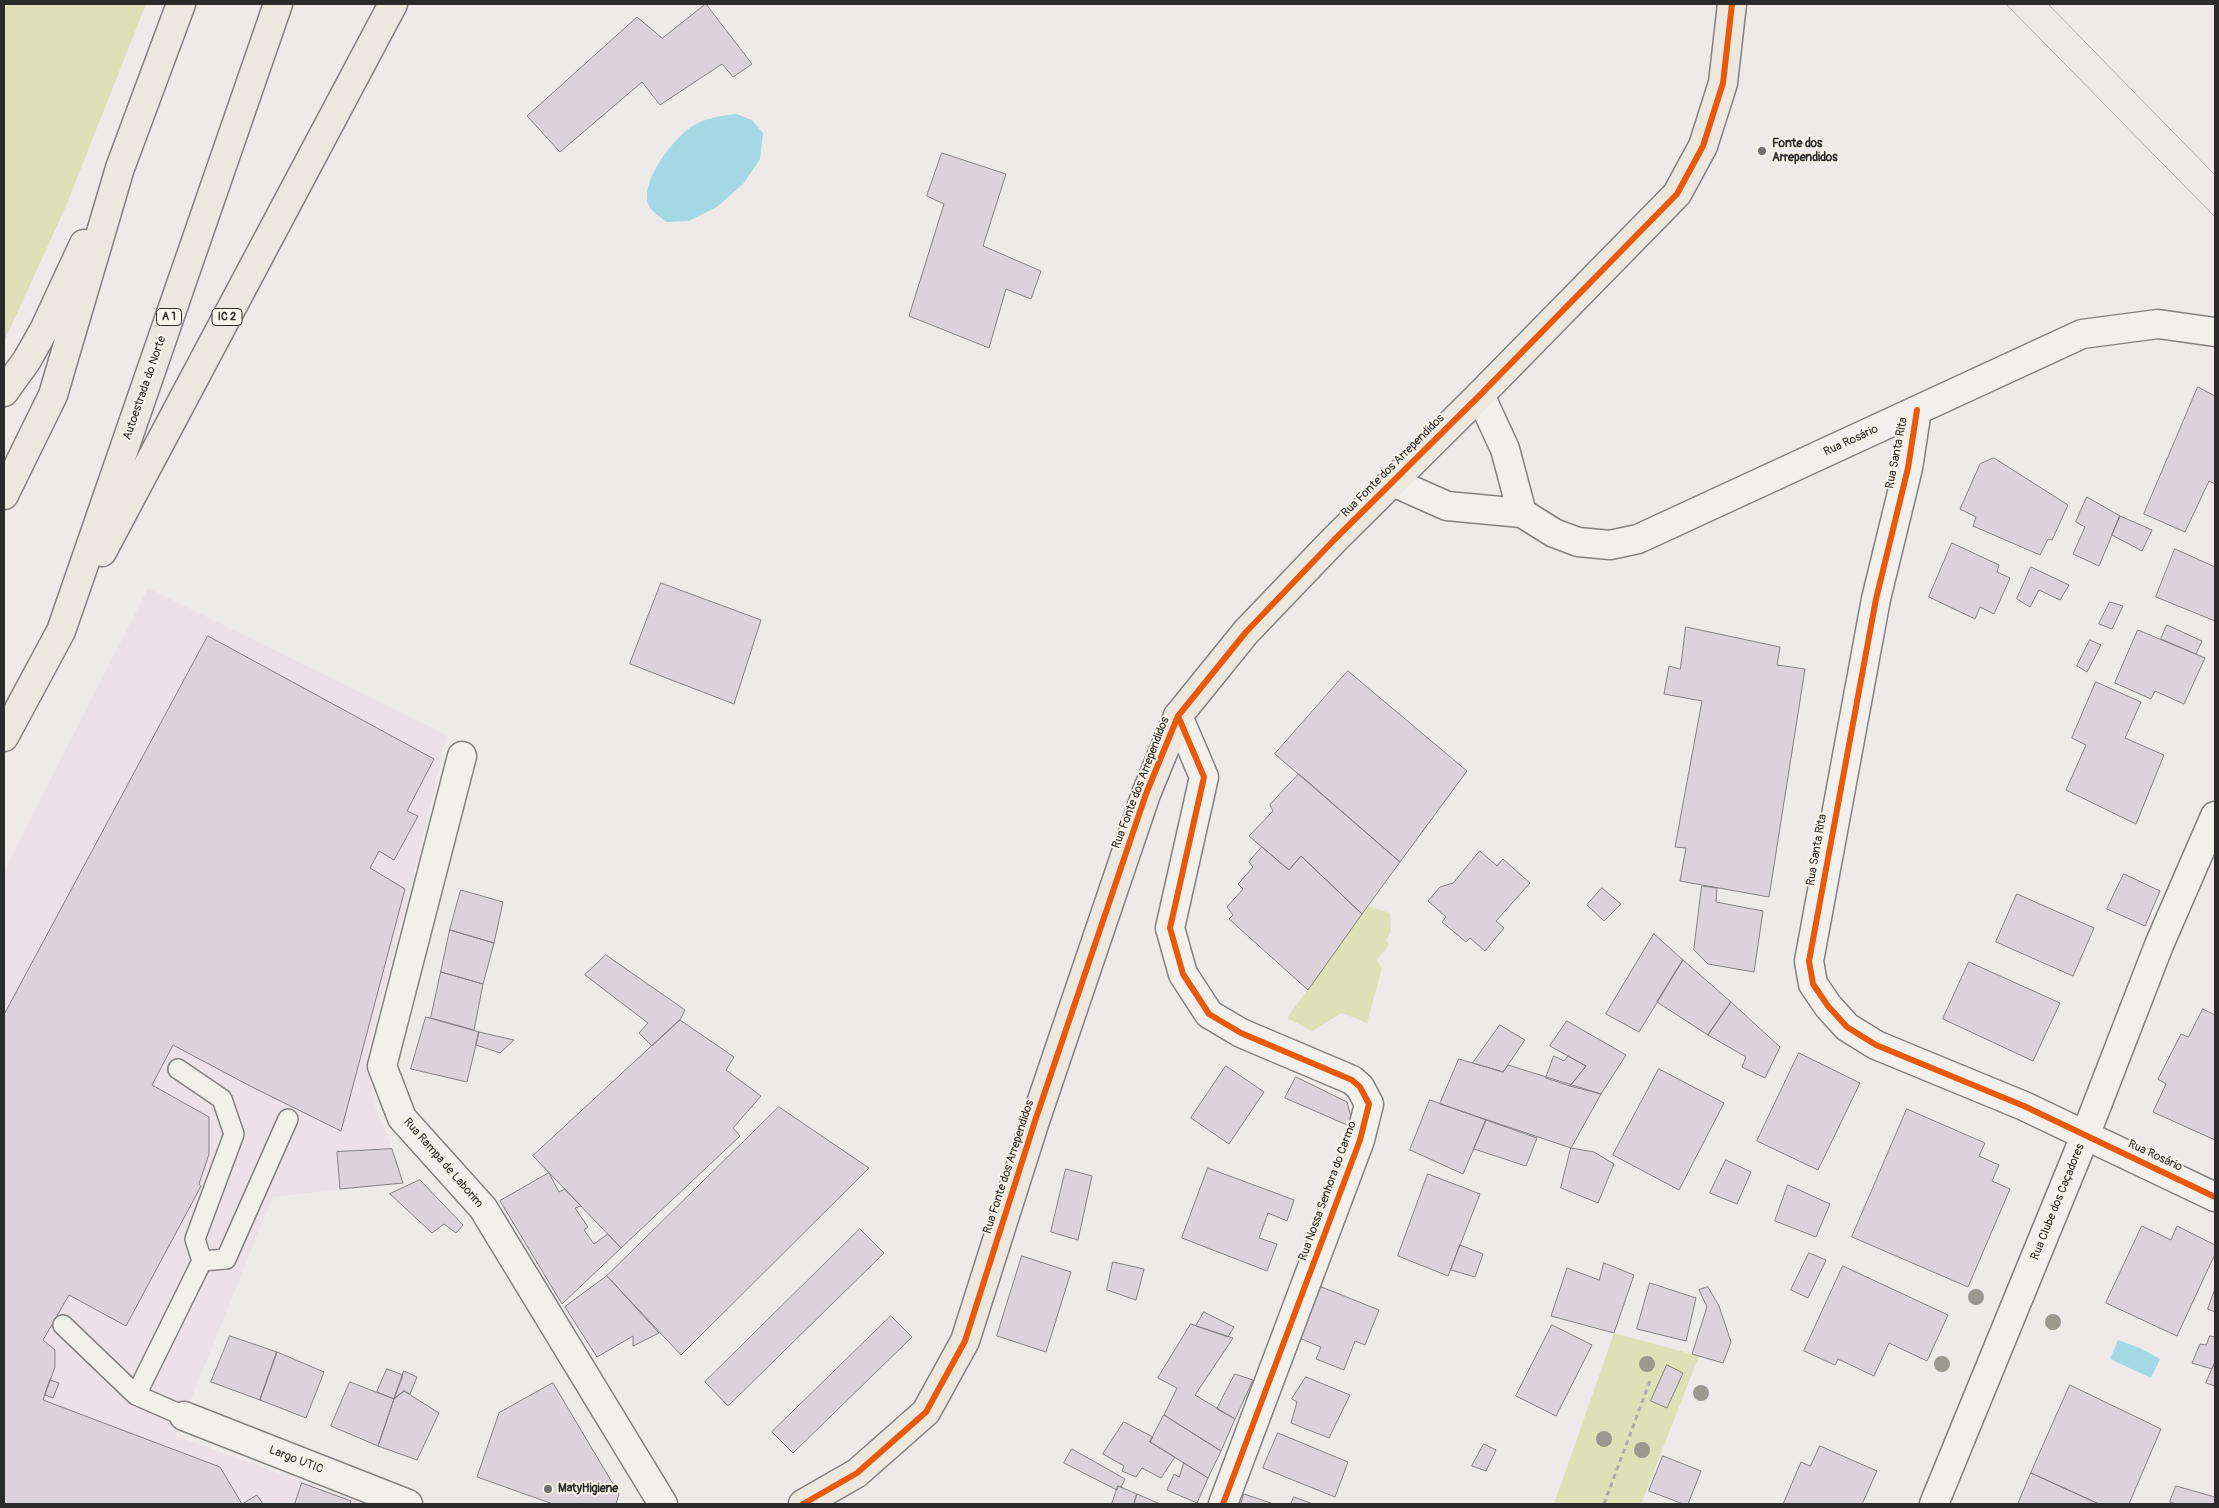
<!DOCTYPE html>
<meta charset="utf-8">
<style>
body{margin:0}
#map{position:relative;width:2219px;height:1508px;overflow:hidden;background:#efeaea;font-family:Pangolin,sans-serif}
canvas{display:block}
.frame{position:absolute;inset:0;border:5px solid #2b2b2b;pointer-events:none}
</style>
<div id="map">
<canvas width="2219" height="1508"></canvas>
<div class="frame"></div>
</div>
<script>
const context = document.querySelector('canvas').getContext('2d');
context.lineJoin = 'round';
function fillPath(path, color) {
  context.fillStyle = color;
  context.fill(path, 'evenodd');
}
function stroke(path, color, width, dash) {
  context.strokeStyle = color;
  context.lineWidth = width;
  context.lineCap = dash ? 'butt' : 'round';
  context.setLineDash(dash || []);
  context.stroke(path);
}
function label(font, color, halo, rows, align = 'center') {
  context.font = font + ' Pangolin,sans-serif';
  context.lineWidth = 4;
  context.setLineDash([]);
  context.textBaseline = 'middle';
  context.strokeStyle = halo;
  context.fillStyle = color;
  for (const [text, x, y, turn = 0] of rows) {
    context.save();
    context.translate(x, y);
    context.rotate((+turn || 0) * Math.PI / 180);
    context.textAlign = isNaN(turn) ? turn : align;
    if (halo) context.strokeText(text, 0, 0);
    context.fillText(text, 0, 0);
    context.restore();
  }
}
fillPath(new Path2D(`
 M148 588 447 735 412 882 367 1056 374 1103 392 1149 403 1183 273 1197 176 1436 364 1504H4V871Z`), '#ede1e8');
fillPath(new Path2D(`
 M4 4H146L66 206 4 342Z
 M1368 906 1390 913 1391 932 1386 940 1389 945 1377 960 1382 968 1367 1023 1342 1013 1312 1031 1287 1018Z
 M1614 1333 1699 1356 1641 1504H1554Z`), '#dee1b7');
fillPath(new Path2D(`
 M736 114 752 120 763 133 760 159 744 183 717 207 689 221 666 222C662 218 655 214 651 209 635 187 673 139 691 127 704 118 721 116 736 114Z
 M2118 1340 2140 1348 2160 1359 2151 1378 2110 1359Z`), '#a3d8e4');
const building = new Path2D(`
 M706 4 752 64 733 77 722 64 660 105 642 82 560 152 527 116 637 17 662 38Z
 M942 153 1006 174 983 246 1041 271 1031 299 1006 289 989 348 909 316 944 204 927 196Z
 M2198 387 2215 396V484L2209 481 2185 532 2144 514Z
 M1994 458 2068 505 2052 540 2048 539 2040 555 1973 526 1976 517 1960 509 1980 464Z
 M2087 497 2120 516 2099 566 2073 554 2085 527 2076 522Z
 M2120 516 2152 530 2142 551 2112 535Z
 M1952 543 1999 565 1997 572 2010 578 1994 614 1980 607 1975 619 1929 597Z
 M2175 549 2215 567V621L2156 597Z
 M2031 567 2069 585 2060 600 2039 590 2030 607 2017 599Z
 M661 583 761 620 734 704 630 664Z
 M2110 602 2123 606 2112 629 2099 624Z
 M2167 625 2202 641 2196 654 2161 639Z
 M1686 627 1780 647 1777 665 1805 669 1769 897 1680 881 1686 848 1675 847 1702 701 1664 694 1669 666 1680 669Z
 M2138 630 2205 658 2184 704 2155 691 2151 699 2115 683Z
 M208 636 434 759 407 811 418 816 394 860 379 851 370 868 405 889 341 1131 252 1087 173 1045 152 1085 209 1117V1154L199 1184 201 1186 126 1326 69 1295 43 1340 55 1350V1367L43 1400 220 1467 242 1504 257 1495 263 1504H4V1015Z
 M2090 640 2101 645 2087 672 2077 666Z
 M1348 671 1467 771 1400 862 1275 754Z
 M2096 682 2141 702 2125 738 2164 755 2136 824 2066 790 2086 745 2072 738Z
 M1299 774 1400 862 1362 914 1301 856 1289 870 1249 836 1273 811 1270 805Z
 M1262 847 1289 870 1301 856 1362 914 1308 990 1229 919 1233 915 1227 907 1243 889 1238 884 1253 867 1249 862Z
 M1480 851 1497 866 1503 859 1530 883 1496 921 1504 928 1485 951 1470 938 1466 942 1442 922 1446 917 1428 901 1440 887 1453 883Z
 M2124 874 2160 891 2145 926 2107 909Z
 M1702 886 1717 888 1716 902 1763 911 1754 972 1708 964 1694 950Z
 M1602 888 1621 904 1604 921 1587 905Z
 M461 890 503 902 494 943 450 930Z
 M2017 894 2094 928 2073 976 1996 942Z
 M450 930 494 943 483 984 441 972Z
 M1654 934 1683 960 1639 1032 1606 1014Z
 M606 955 685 1010 680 1020 652 1046 639 1033 648 1023 585 975Z
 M1683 960 1731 1002 1708 1035 1657 1002Z
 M1969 962 2060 1003 2033 1061 1943 1019Z
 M441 972 483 984 474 1030 431 1018Z
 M1731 1002 1780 1047 1765 1078 1742 1067 1746 1057 1708 1035Z
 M2203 1009 2215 1015V1140L2153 1112 2166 1084 2158 1079 2181 1034 2188 1037Z
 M426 1017 479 1032 467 1082 411 1069Z
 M680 1020 734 1057 726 1070 761 1096 733 1128 740 1136 621 1248 533 1156Z
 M1567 1021 1626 1055 1601 1094 1570 1086 1586 1066 1550 1046Z
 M1500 1025 1525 1040 1503 1072 1473 1063Z
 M479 1032 514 1040 500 1053 476 1045Z
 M1799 1053 1860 1083 1818 1170 1757 1141Z
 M1554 1056 1564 1061 1568 1056 1586 1066 1570 1086 1546 1078Z
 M1459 1059 1503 1072 1508 1065 1601 1094 1571 1148 1440 1104Z
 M1226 1066 1264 1092 1229 1144 1191 1118Z
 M1659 1069 1724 1103 1679 1190 1613 1155Z
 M1296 1077 1347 1102 1354 1128 1285 1098Z
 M1430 1100 1486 1120 1463 1174 1410 1150Z
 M779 1107 869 1168 681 1355 607 1276Z
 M1907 1109 1985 1143 1979 1156 1999 1165 1992 1181 2010 1189 1968 1287 1852 1237Z
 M1486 1120 1537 1138 1526 1166 1474 1149Z
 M1571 1148 1594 1152 1614 1164 1598 1203 1561 1188Z
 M392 1149 403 1183 340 1189 337 1152Z
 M1726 1160 1751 1172 1737 1204 1710 1193Z
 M1208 1168 1294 1200 1287 1221 1268 1213 1259 1238 1277 1244 1267 1271 1182 1238Z
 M1066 1169 1092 1176 1078 1240 1051 1232Z
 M549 1173 559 1192 565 1189 581 1206 575 1208 588 1227 584 1230 594 1244 608 1234 621 1248 562 1304 500 1201Z
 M1428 1174 1480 1194 1448 1276 1398 1256Z
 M420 1180 463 1225 456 1233 444 1224 432 1233 390 1194Z
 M1788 1185 1830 1204 1816 1237 1775 1221Z
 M2142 1226 2171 1240 2177 1226 2215 1245V1254L2177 1336 2106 1303Z
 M860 1229 884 1253 728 1406 705 1382Z
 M1460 1245 1483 1254 1475 1277 1451 1270Z
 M1809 1253 1826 1260 1808 1298 1791 1290Z
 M1022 1256 1071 1272 1046 1352 997 1336Z
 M1113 1262 1144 1269 1136 1300 1107 1290Z
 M1604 1263 1634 1275 1614 1333 1551 1316 1567 1268 1599 1280Z
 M1843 1266 1948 1315 1927 1361 1889 1343 1874 1376 1838 1359 1835 1365 1804 1351Z
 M607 1276 659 1333 633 1346V1336L597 1357 565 1307Z
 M1650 1283 1696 1298 1686 1341 1637 1329Z
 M1319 1286 1379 1310 1365 1345 1355 1341 1344 1370 1316 1359 1321 1347 1299 1338Z
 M1708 1287 1719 1306 1731 1342 1723 1363 1692 1354 1707 1307 1699 1290Z
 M2215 1289V1312L2208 1309Z
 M1204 1312 1234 1327 1228 1337 1196 1326Z
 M891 1316 912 1337 793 1453 772 1432Z
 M1191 1324 1233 1338 1195 1395 1235 1419 1221 1451 1164 1415 1177 1388 1158 1378Z
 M1552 1325 1592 1345 1556 1416 1516 1396Z
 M230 1336 277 1352 260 1400 211 1382Z
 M2210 1336 2215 1337V1362L2212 1369 2192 1363 2200 1344 2206 1345Z
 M277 1352 324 1372 306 1418 260 1400Z
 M2215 1362V1386L2206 1383Z
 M1667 1365 1683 1373 1667 1408 1651 1401Z
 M387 1369 403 1375 394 1399 377 1392Z
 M404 1371 417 1377 410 1394 404 1391 394 1399Z
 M1235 1374 1253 1380 1235 1419 1217 1409Z
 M1306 1377 1350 1395 1329 1438 1291 1423 1297 1402 1292 1399Z
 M50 1380 59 1383 53 1398 45 1395Z
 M350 1382 394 1399 378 1446 331 1426Z
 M553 1383 619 1494 616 1504H553L477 1477 499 1413Z
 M2070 1385 2161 1429 2129 1504H2099L2031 1473Z
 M404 1391 439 1413 417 1460 378 1446 394 1399Z
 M1164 1415 1221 1451 1208 1478 1150 1442Z
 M1124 1422 1153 1437 1150 1442 1175 1457 1161 1478 1142 1468 1136 1477 1122 1471 1124 1466 1103 1454Z
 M1278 1433 1348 1462 1335 1497 1263 1468Z
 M1484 1444 1496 1450 1486 1471 1472 1466Z
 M1820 1446 1877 1471 1862 1504H1783L1801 1462 1810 1466Z
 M1072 1449 1125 1479 1121 1487 1118 1486 1117 1490 1064 1463Z
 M1663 1456 1701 1471 1688 1504H1683L1649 1491Z
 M1184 1463 1208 1478 1197 1503 1167 1490 1174 1474 1179 1477Z
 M2031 1473 2099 1504H2018Z
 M302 1483 351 1501 350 1504H295Z
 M1118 1486 1137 1494 1134 1504H1112Z
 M2176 1486 2215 1497V1504H2176L2170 1502Z
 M1137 1494 1160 1504H1134Z
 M1244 1494 1274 1504H1241Z
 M1294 1497 1313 1504H1291Z`);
fillPath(building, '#dcd3da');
stroke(building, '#838181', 1);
const service = new Path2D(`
 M178 1069 222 1099 234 1134 195 1239 202 1261 136 1395 184 1416
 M202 1261 226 1259 288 1119
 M63 1325 136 1395`);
const minor = new Path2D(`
 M1480 395 1505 449 1522 513
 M1917 410 1908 468 1876 599 1809 961 1813 984 1828 1006 1847 1027 1876 1045 2024 1106 2215 1197
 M1393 482 1447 506 1522 513 1554 533 1578 542 1610 545 1638 539 2082 334 2158 324 2215 332
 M1178 716 1204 777 1170 928 1183 974 1209 1014 1241 1033 1352 1080 1360 1087 1369 1104 1360 1140 1223 1504
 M462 756 382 1066 402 1118 483 1208 663 1504
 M184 1416 408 1504
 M1934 1504 2085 1136 2159 945 2215 816`);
const primary = new Path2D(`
 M803 1504 857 1473 926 1412 965 1341 1035 1121 1146 794 1178 716 1246 632 1334 540 1480 395 1677 194 1703 146 1723 83 1732 4`);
const motorway = new Path2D(`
 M4 392 27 360 45 328 84 244
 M4 495 53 395 120 168 181 4
 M102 552 393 4
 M4 737 61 631 278 4`);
stroke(service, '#838181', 22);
stroke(minor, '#838181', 31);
stroke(primary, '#838181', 31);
stroke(motorway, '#838181', 31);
stroke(new Path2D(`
 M1604 1504 1650 1381`), '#aeacaa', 3, [5, 4]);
stroke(service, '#f2f0ed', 19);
stroke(minor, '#f2f0ed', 28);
stroke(primary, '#ece7df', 28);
stroke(motorway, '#ece7df', 28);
stroke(new Path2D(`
 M2006 4 2215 217
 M2048 4 2215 175`), '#aeacaa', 1);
stroke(new Path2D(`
 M1917 410 1908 468 1876 599 1809 961 1813 984 1828 1006 1847 1027 1876 1045 2024 1106 2215 1197
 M1178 716 1204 777 1170 928 1183 974 1209 1014 1241 1033 1352 1080 1360 1087 1369 1104 1360 1140 1223 1504
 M803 1504 857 1473 926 1412 965 1341 1035 1121 1146 794 1178 716 1246 632 1334 540 1480 395 1677 194 1703 146 1723 83 1732 4`), '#e8590c', 6);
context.fillStyle = '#9a998f';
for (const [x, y] of [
 [1976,1297],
 [2053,1322],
 [1647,1364],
 [1942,1364],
 [1701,1393],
 [1604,1439],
 [1642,1450]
]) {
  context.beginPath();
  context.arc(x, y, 8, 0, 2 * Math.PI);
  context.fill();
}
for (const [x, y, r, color] of [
 [1762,151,5,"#706e6e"],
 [548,1489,5,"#706e6e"]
]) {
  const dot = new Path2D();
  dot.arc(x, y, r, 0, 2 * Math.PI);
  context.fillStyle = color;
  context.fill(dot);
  stroke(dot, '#f7f3e8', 2);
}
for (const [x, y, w] of [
 [169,317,25],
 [227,317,30]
]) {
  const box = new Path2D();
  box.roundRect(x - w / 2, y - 8.5, w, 17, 4);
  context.fillStyle = '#f7f3e8';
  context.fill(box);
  stroke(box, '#2b2b2b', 1);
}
label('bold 11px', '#2b2b2b', null, [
 ["A 1",169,317],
 ["IC 2",227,317]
]);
label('bold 12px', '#2b2b2b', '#f7f3e8', [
 ["Fonte dos",1772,144],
 ["Arrependidos",1772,158],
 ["MatyHigiene",558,1489]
], 'left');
label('12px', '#2b2b2b', '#f7f3e8', [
 ["Autoestrada do Norte",145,388,-71],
 ["Rua Rosário",1851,441,-25],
 ["Rua Santa Rita",1897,453,-79],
 ["Rua Fonte dos Arrependidos",1393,466,-45],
 ["Rua Fonte dos Arrependidos",1141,783,-69],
 ["Rua Santa Rita",1817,850,-80],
 ["Rua Rosário",2155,1156,25],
 ["Rua Rampa de Laborim",443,1163,49],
 ["Rua Fonte dos Arrependidos",1009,1167,-72],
 ["Rua Nossa Senhora do Carmo",1328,1191,-70],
 ["Rua Clube dos Caçadores",2058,1202,-68],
 ["Largo UTIC",296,1460,21]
]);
</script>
